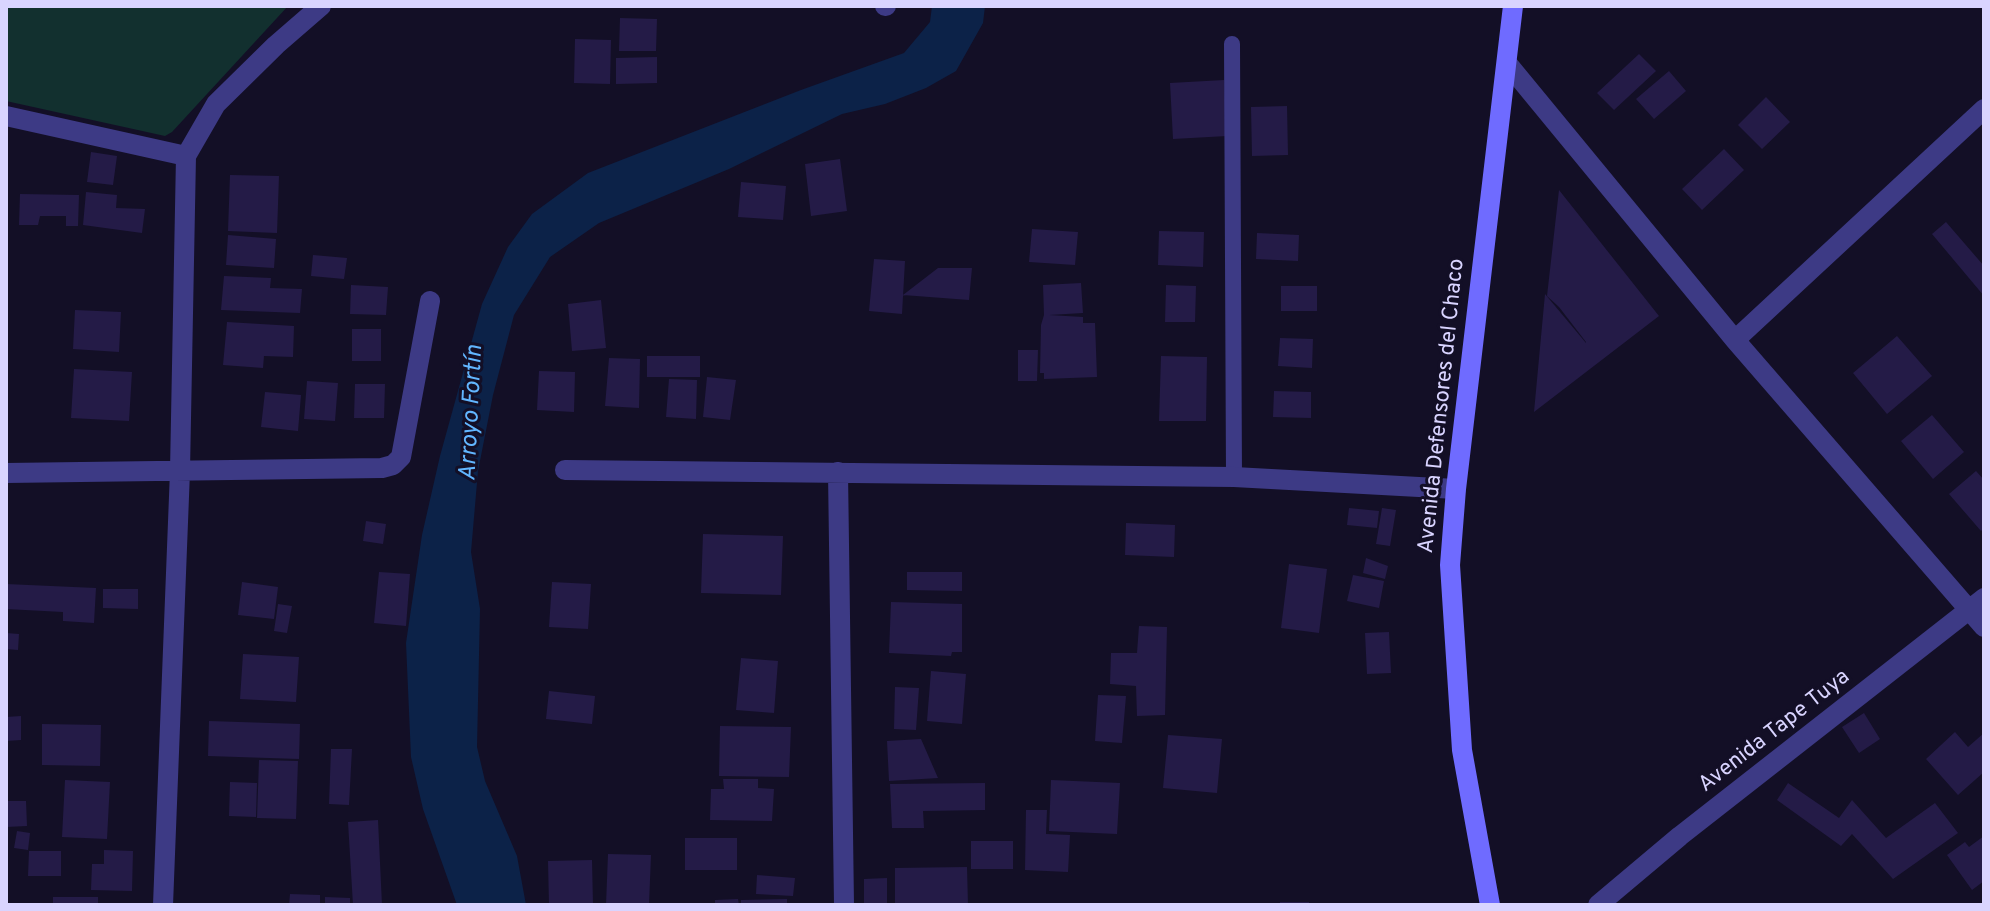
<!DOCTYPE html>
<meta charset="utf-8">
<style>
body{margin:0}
#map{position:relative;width:1990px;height:911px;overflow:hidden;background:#130f26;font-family:Overpass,sans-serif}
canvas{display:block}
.frame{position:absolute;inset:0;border:8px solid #d9d4ff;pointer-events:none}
</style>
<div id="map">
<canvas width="1990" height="911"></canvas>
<div class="frame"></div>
</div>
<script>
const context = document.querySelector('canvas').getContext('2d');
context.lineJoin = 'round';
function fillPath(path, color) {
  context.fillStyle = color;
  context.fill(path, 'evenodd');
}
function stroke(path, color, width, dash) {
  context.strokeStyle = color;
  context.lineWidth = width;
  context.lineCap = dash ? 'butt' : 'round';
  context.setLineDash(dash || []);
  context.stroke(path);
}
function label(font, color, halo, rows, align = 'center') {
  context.font = font + ' Overpass,sans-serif';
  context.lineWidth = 6;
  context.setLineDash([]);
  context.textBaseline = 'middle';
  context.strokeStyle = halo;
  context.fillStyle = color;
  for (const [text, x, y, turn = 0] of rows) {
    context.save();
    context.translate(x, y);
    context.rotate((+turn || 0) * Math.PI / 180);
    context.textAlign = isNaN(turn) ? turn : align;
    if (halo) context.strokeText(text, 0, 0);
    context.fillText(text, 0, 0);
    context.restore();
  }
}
fillPath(new Path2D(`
 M6 6H288L172 132 165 136 6 101Z`), '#12302f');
fillPath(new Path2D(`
 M932 6H985L983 23 956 71 926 88 885 104 842 114 729 169 599 223 550 257 514 315 493 395 478 471 471 552 480 609 477 747 485 781 517 856 526 905H457L423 809 411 757 406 643 422 535 440 456 482 304 508 247 532 214 588 173 801 90 904 53 930 22Z`), '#0c2248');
fillPath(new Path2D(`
 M620 18 657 19 656 51H619Z
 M575 39 611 40 610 84 574 83Z
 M1639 54 1656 71 1614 110 1597 93Z
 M657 57V83L616 84V58Z
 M1669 71 1686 91 1654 119 1636 99Z
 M1224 80 1227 136 1173 139 1170 83Z
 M1766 97 1790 122 1762 149 1738 125Z
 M1287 106 1288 155 1252 156 1251 107Z
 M1724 149 1744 170 1702 210 1682 189Z
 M91 152 117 156 113 185 87 182Z
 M840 159 847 211 811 216 805 164Z
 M230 175 279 176 277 233 228 231Z
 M741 182 786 186 783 220 738 217Z
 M1559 190 1659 316 1534 412 1545 294 1586 343V342L1559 307 1547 296Z
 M86 192 117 195 116 208 145 209 142 233 83 225Z
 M20 194 79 195 78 226H66V216H40L38 225H19Z
 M1946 222 1984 266V296L1932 234Z
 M1032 229 1078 232 1075 265 1029 262Z
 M1159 231 1204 232 1203 267 1158 265Z
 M1257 233 1299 235 1298 261 1256 259Z
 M228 235 276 239 274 268 226 265Z
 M313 255 347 258 344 279 311 276Z
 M874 259 905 261 902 314 869 311Z
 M938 268H972L969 300 903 295Z
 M224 276 271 278 270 288 302 289 300 313 221 310Z
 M1081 283 1083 313 1049 315 1083 317V323H1095L1097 377 1044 379V373H1040L1041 325 1044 315 1043 285Z
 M351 285 388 287 386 315 350 314Z
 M1166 285 1196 286 1195 322H1165Z
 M1281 286H1317V311H1281Z
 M601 300 606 348 572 351 568 304Z
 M75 310 121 312 119 352 73 349Z
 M227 322 294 326 293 357 264 356 263 368 223 365Z
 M352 329H381V361H352Z
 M1897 336 1932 376 1887 414 1853 373Z
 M1280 338 1313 339 1312 368 1278 366Z
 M1018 350H1038L1037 381H1018Z
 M647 356H700V377H647Z
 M1161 356 1207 357 1206 421H1159Z
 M609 358 640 359 639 408 605 406Z
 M74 369 132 372 129 421 71 418Z
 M539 371 575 372 574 412 537 410Z
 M707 377 736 380 730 420 703 417Z
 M669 379 697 380 696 419 666 417Z
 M307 381 338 383 335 421 304 419Z
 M355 384H385L384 418H354Z
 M1274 391 1311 392V418L1273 417Z
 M265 392 301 395 298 431 261 427Z
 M1932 415 1964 452 1933 479 1901 441Z
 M1976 471 1984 480V528L1981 531 1949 494Z
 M1349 508 1379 511 1377 528 1347 525Z
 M1382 508 1396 510 1390 546 1376 544Z
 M366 521 386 524 383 544 363 541Z
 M1126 523 1175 525 1174 557 1125 555Z
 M703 534 783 536 781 595 701 593Z
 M1366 558 1388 566 1385 579 1363 573Z
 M1289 564 1327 569 1319 633 1281 628Z
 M379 572 410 574 406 626 374 623Z
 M907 572H962V591L907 590Z
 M1353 575 1384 581 1379 608 1347 601Z
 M242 582 278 587 274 619 238 615Z
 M552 582 591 584 588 629 549 627Z
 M6 584 96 588 94 623 63 621V612L6 609Z
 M103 589H138V609L103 608Z
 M891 602 962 604V652H952L951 656 889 653Z
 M278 604 292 606 287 633 274 631Z
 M1139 626 1167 627 1165 715 1137 716 1136 686 1110 684 1111 653H1137Z
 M1389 632 1391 673 1367 674 1365 633Z
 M6 633 19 634 18 650 6 649Z
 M243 654 299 657 296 702 240 699Z
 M741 658 778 661 774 713 736 710Z
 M931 671 966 674 962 724 927 721Z
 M895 687 919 688 916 730 894 729Z
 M549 691 595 696 592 724 546 719Z
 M1098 695 1126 696 1122 743 1095 741Z
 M1864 713 1880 739 1859 753 1842 727Z
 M21 716V740L6 741V717Z
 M209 721 300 724 299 759 208 756Z
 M42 724 101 725 100 766 42 765Z
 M720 726 791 727 789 777 719 776Z
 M1955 732 1968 747 1984 733V772L1958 795 1926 759Z
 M1168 735 1222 739 1217 793 1163 788Z
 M921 739 938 778 889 781 887 741Z
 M331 749H352L349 805 329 804Z
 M259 760 298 761 296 819 257 818Z
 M723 779H758V788L774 789 772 821 710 820 711 789H724Z
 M65 780 110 782 107 839 62 837Z
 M1051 780 1120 783 1117 834 1049 831Z
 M230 782 257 783 256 817 229 816Z
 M985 783V810L923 811 924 828H892L890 784Z
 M1788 783 1839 818 1852 800 1886 838 1935 803 1958 833 1893 879 1852 834 1841 846 1777 800Z
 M6 801H26L27 826 6 827Z
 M1026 810H1047L1046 834 1070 835 1068 872 1025 870Z
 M378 820 382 905H353L348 822Z
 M17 831 30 833 28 850 14 848Z
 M1984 836V881L1972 890 1947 855 1965 842 1969 847Z
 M685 838H737V870H685Z
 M971 841H1013V869H971Z
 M104 850 133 851 132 891 91 890 92 864H104Z
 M29 851H61V876H28Z
 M608 854 651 855 649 905H606Z
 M592 860 593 905H549L548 861Z
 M967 867 968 905H895V868Z
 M757 875 795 878 793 896 756 894Z
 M887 878V905H864V879Z
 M290 894 320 895V905H289Z
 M53 897H98V905H53Z
 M325 897 350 898V905H325Z
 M738 899 739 905H715V900Z
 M787 899V905H741V900Z
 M1280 902H1309V905H1280Z`), '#241b47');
stroke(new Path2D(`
 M1232 44 1234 477`), '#3d3a85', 16);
stroke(new Path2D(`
 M885 6H886
 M1507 63 1735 340 1984 627
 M6 116 186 156
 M1735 340 1984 109
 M565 470 1234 477 1456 489
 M838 472 844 905
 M6 473 382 468 393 465 401 457 430 301
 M163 905 180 471 186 156 216 104 276 45 321 6
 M1598 905 1680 836 1984 598`), '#3d3a85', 20);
stroke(new Path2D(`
 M1490 905 1462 750 1450 565 1456 489 1513 6`), '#6f6bff', 20);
label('22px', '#d9d4ff', '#130f26', [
 ["Avenida Defensores del Chaco",1443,406,-84],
 ["Avenida Tape Tuya",1775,732,-38]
]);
label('italic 24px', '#62b6ff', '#130f26', [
 ["Arroyo Fortín",473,413,-87]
]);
</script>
